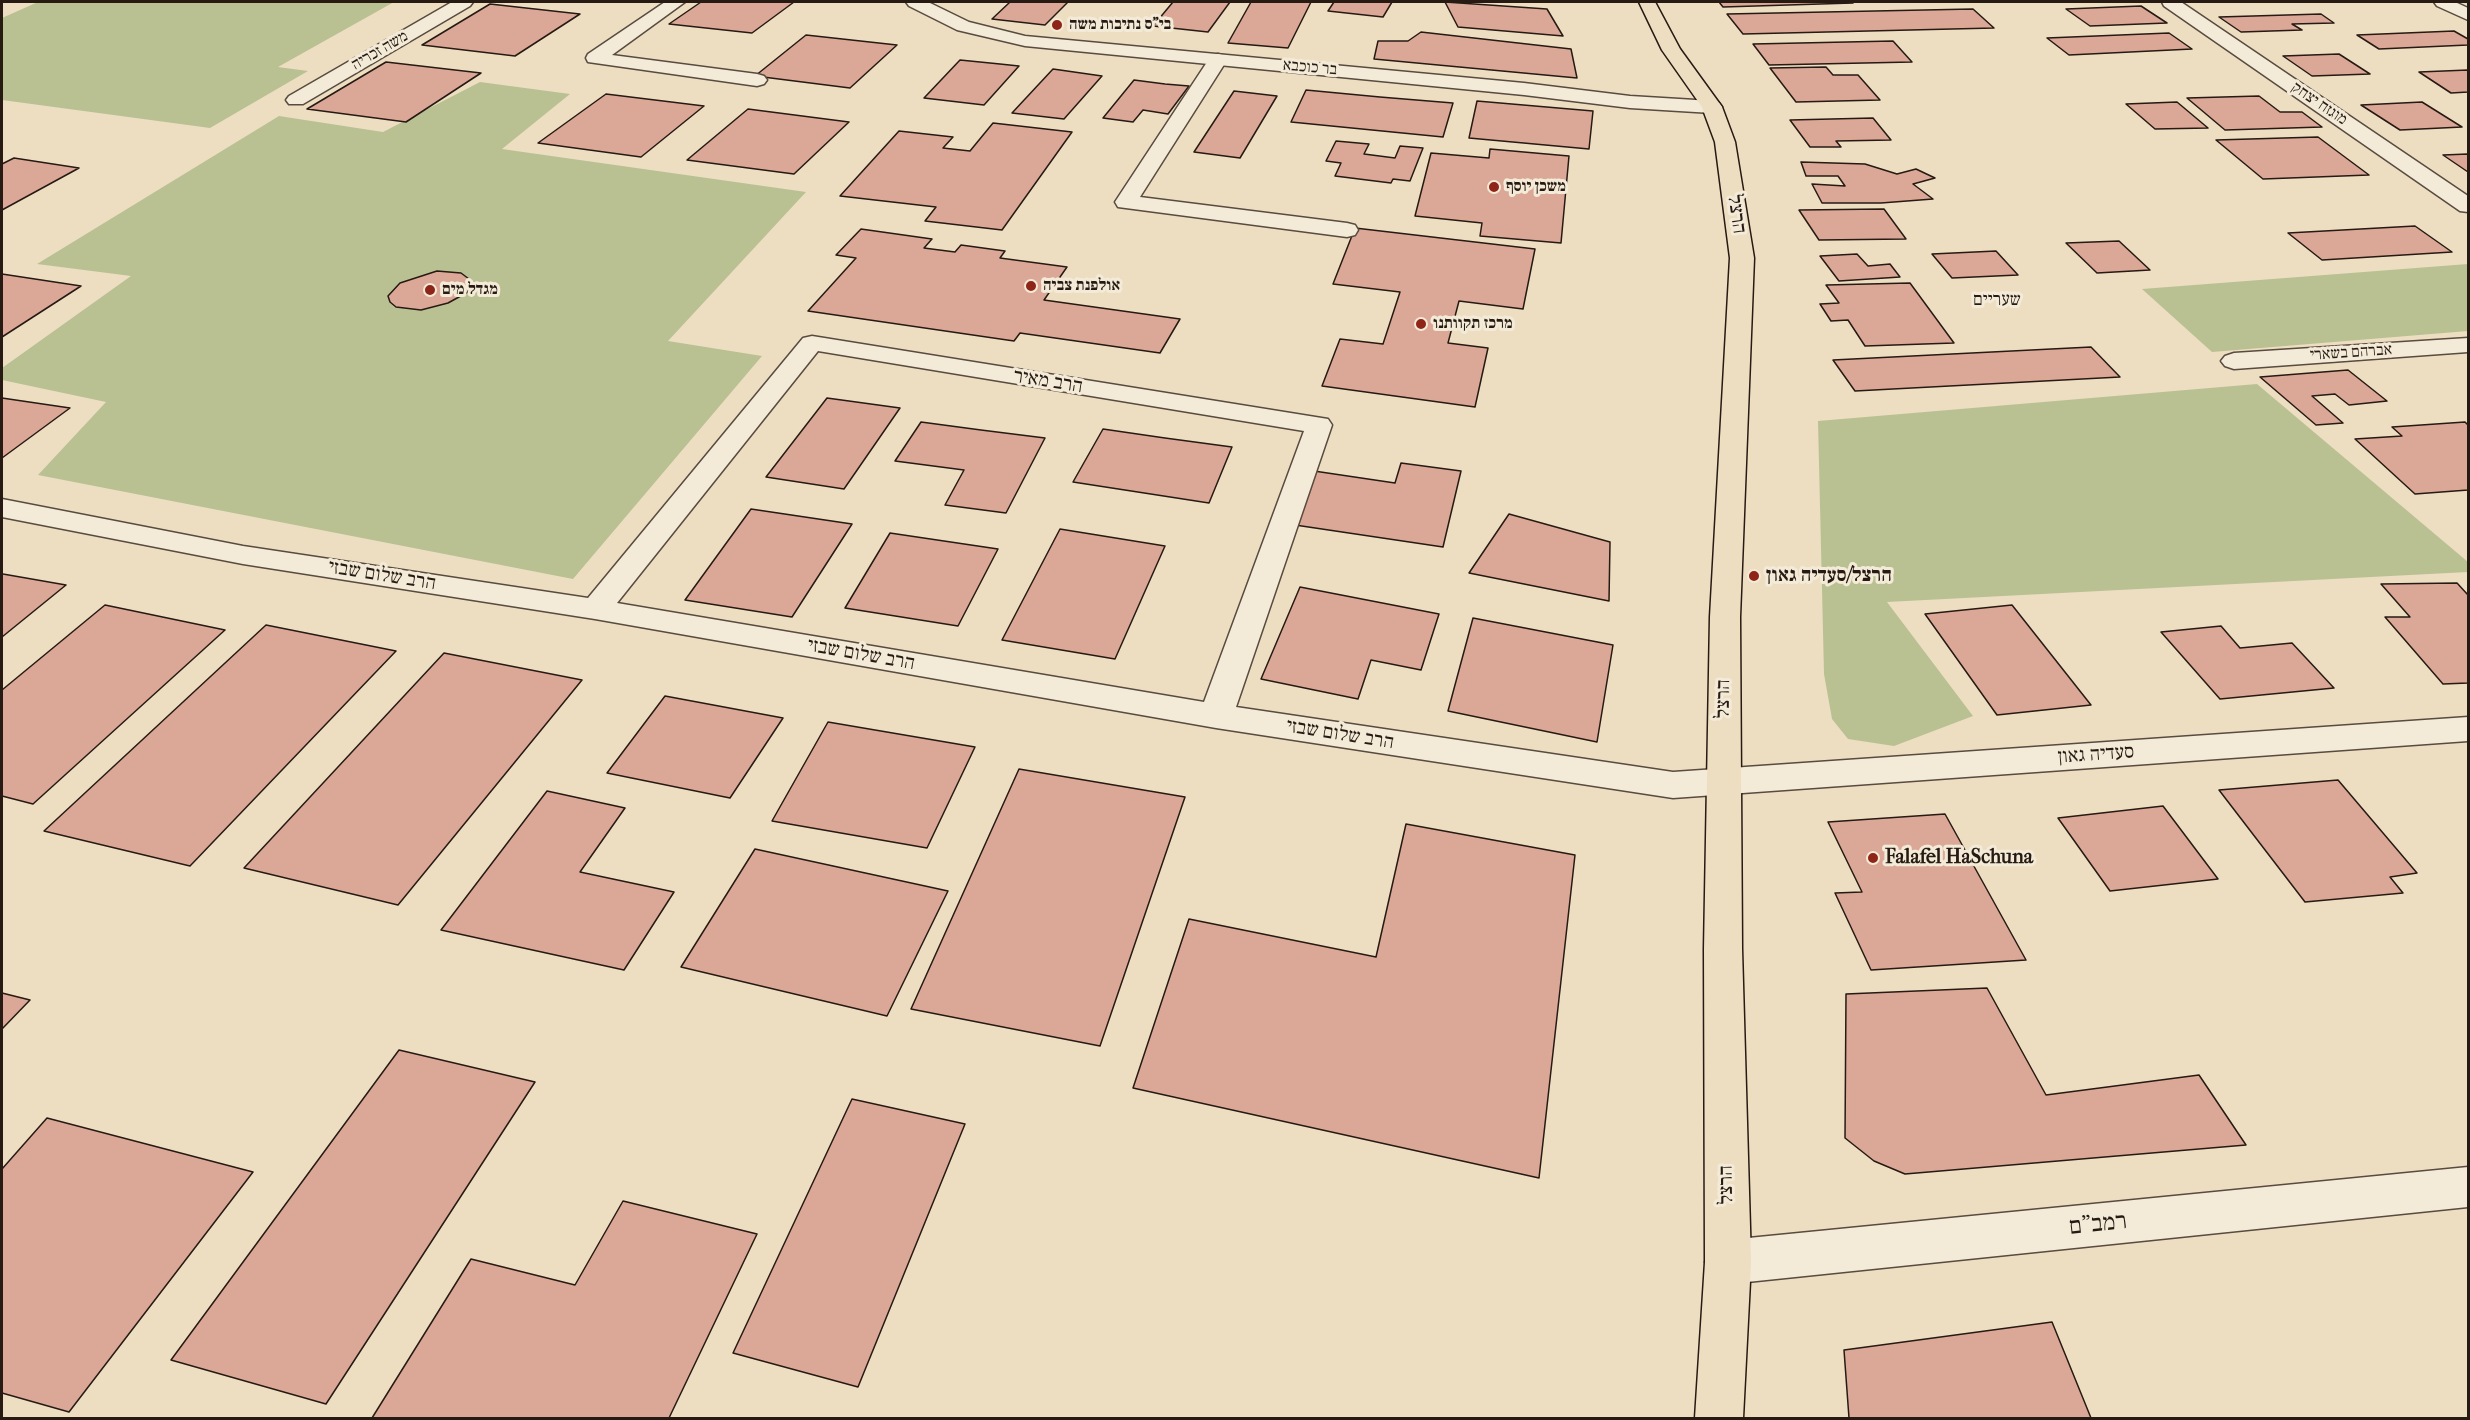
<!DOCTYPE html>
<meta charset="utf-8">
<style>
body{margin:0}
#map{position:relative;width:2470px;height:1420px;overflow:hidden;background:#eddec2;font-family:"IM FELL French Canon",serif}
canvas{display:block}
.frame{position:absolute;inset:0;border:3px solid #261a13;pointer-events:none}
</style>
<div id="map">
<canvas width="2470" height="1420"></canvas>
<div class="frame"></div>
</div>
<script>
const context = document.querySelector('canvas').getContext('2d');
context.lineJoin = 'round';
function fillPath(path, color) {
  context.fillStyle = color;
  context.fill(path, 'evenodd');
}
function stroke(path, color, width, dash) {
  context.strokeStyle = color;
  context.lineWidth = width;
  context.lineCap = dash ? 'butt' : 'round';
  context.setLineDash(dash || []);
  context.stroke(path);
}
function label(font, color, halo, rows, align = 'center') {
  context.font = font + ' "IM FELL French Canon","Frank Ruhl Libre",serif';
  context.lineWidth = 6;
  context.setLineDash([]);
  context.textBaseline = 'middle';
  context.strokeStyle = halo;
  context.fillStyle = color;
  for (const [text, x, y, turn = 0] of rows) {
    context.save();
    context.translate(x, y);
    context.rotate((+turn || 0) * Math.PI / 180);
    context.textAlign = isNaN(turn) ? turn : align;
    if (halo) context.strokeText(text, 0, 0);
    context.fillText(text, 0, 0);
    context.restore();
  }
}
fillPath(new Path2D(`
 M38 2H394L278 67 308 71 210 128 2 100V18Z
 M480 82 570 94 502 149 806 192 668 341 762 356 573 579 38 475 106 402 2 380V368L131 276 37 264 279 116 383 132Z
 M2468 264V331L2212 352 2142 289Z
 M2257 384 2468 562V572L1887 602 1973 716 1894 746 1848 739 1832 719 1824 674 1818 421Z`), '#b9c193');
const building = new Path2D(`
 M701 2H794L752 33 669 24Z
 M1010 2H1068L1045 25 992 19Z
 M1173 2H1230L1208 32 1153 26Z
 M1251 2H1311L1288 48 1228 43Z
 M1334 2H1392L1383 17 1328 11Z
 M1445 2 1547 9 1563 36 1458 27Z
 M1719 2H1852L1853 3 1723 7Z
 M490 4 580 14 515 56 422 45Z
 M2141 6 2167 23 2090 26 2066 9Z
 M1973 9 1994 28 1743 34 1727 14Z
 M2321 14 2334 23 2292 24 2302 30 2241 32 2219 17Z
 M2454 31 2468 39V45L2379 49 2357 35Z
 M1421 32 1571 49 1577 78 1374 59 1378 41H1408Z
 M2169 33 2192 49 2069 55 2047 38Z
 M806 35 897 45 850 88 755 76Z
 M1893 41 1912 62 1769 65 1753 44Z
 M2339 54 2370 74 2312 76 2283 56Z
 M960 60 1000 64 1019 66 984 105 924 98Z
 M386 62 481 73 406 122 307 109Z
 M1826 67 1833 75H1858L1880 100 1796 102 1770 68Z
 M1053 69 1102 76 1064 119 1012 113Z
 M2468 70V92L2451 93 2419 72Z
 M1134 80 1165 84 1189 86 1168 114 1143 110 1133 122 1103 118Z
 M1306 90 1380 97 1453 103 1443 137 1291 122Z
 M1234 91 1277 96 1240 158 1194 152Z
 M606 94 704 106 641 157 538 143Z
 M2259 96 2280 112H2302L2322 127 2225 130 2187 98Z
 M1477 101 1593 111 1589 149 1469 138Z
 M2177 102 2208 128 2155 129 2126 104Z
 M2422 102 2462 127 2400 130 2361 105Z
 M748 109 849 122 794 174 687 160Z
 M1873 118 1891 140 1836 141 1841 147H1810L1790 120Z
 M993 123 1072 132 1002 230 925 221 936 207 840 196 899 131 953 137 943 148 970 151Z
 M2318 137 2369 175 2263 179 2216 140Z
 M1336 141 1369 144 1364 154 1395 158 1400 146 1423 148 1410 181 1393 179 1391 183 1335 176 1341 163 1326 161Z
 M1490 149 1569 156 1561 243 1480 236 1482 223 1415 216 1431 153 1489 158Z
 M2468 154V172L2443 155Z
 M14 158 79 168 2 210V164Z
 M1801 162 1865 164 1897 174 1916 169 1935 178 1913 184 1933 199 1881 203H1822L1812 184 1845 186 1838 176H1806Z
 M1884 209 1906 239 1819 240 1799 210Z
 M2415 226 2452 252 2322 260 2288 233Z
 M1355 228 1535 249 1523 309 1459 301 1448 343 1488 348 1475 407 1322 386 1340 339 1383 344 1400 292 1333 284Z
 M861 229 932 239 924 248 955 252 961 245 1005 251 1000 258 1067 267 1044 300 1180 319 1160 353 1020 333 1014 341 808 311 856 258 836 255Z
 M2119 241 2150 270 2097 273 2066 243Z
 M1996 251 2018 275 1952 278 1932 254Z
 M1857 254 1868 266 1890 264 1900 277 1839 281 1820 256Z
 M437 271 461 273 469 279 470 285 468 292 448 303 421 310 396 307 390 302 388 296 400 283Z
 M2 274 81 286 2 337Z
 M1910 283 1954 343 1865 346 1848 320 1831 321 1820 304 1839 303 1826 285Z
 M2091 347 2120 377 1855 391 1833 360Z
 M2348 370 2387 401 2349 405 2335 394 2312 396 2343 423 2316 425 2260 377Z
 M2 398 70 408 2 458Z
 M827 398 900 408 844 489 766 477Z
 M921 422 981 430 1045 438 1006 513 945 505 964 470 895 461Z
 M2465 422 2468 425V490L2415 494 2355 439 2402 436 2392 427Z
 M1103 429 1165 438 1232 447 1209 503 1073 482Z
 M1401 463 1461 471 1443 547 1295 525 1314 471 1395 483Z
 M751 509 852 524 792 617 685 600Z
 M1509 514 1610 542 1609 601 1469 573Z
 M1060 529 1165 546 1115 659 1002 640Z
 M890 533 998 549 958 626 845 608Z
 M2 573 3 574 66 585 2 637Z
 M2457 583 2468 595V683L2443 684 2385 617H2410L2381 584Z
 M1300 587 1439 614 1421 670 1371 660 1358 699 1261 679Z
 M105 605 225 630 33 804 2 796V690Z
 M2012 605 2091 705 1997 715 1925 614Z
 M1473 618 1613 645 1597 742 1448 711Z
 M266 625 396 651 190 866 44 831Z
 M2221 626 2240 648 2292 643 2334 688 2220 699 2161 632Z
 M444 653 582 680 398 905 244 868Z
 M665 696 783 718 730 798 607 773Z
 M828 722 975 747 927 848 772 821Z
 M1019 769 1185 797 1100 1046 911 1009Z
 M2338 780 2417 873 2390 877 2403 893 2305 902 2219 790Z
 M547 791 625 808 580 872 674 892 624 970 441 930Z
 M2163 806 2218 879 2110 891 2058 818Z
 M1945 814 2026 960 1871 970 1835 893 1862 892 1828 822Z
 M1406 824 1575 855 1539 1178 1133 1088 1189 919 1376 957Z
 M755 849 948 891 887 1016 681 967Z
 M1987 988 2046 1095 2199 1075 2246 1145 1905 1174 1874 1161 1845 1138 1846 994Z
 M2 993 30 1000 2 1029Z
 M399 1050 535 1082 326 1404 171 1360Z
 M852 1099 965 1124 858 1387 733 1353Z
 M47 1118 253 1172 69 1412 2 1393V1169Z
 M623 1201 757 1234 669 1418H372L471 1259 575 1285Z
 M2052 1322 2091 1418H1849L1844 1350Z`);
fillPath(building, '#dba797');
stroke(building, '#261a13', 1.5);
const lane = new Path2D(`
 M665 2H685L612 55 757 74 764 76 767 80 764 84 757 86 588 62 586 58 588 54Z
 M1218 54 1225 56 1227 60 1140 197 1347 223 1355 225 1358 230 1355 235 1347 237 1118 207 1115 202 1211 56Z`);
const street = new Path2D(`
 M452 2H473L470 6 303 104H289L286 100 289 96Z
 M906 2H928L969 22 1025 36 1524 83 1630 96 1712 101 1719 103 1722 107 1719 111 1712 113 1630 108 1524 95 1025 46 957 30 909 6Z
 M2162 2H2181L2468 196V212L2460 211 2164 6Z
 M2434 2H2455L2468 8V20L2437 6Z
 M812 336 1328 419 1332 425 1236 707 1673 772 2468 717V741L1673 798 1216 728 595 619 243 564 2 517V499L243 546 588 598 803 338ZM818 351 1304 431 1204 702 617 603Z
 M2468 338V352L2234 369 2225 366 2221 361 2225 356 2234 353Z
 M2468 1167V1207L1728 1284 1712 1277 1705 1262 1712 1247 1728 1240Z`);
const primary = new Path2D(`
 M1639 2H1655L1680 49 1722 107 1735 142 1754 258 1740 617 1742 949 1751 1262 1743 1418H1695L1705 1262 1704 949 1710 617 1730 258 1715 142 1702 107 1662 50Z`);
stroke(lane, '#584b3f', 3);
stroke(street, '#584b3f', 3);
stroke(primary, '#261a13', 3);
fillPath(lane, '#f3ead7');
fillPath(street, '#f3ead7');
fillPath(primary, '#eddec2');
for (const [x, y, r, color] of [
 [1057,25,6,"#8f2418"],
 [1494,187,6,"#8f2418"],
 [1031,286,6,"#8f2418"],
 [430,290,6,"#8f2418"],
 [1421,324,6,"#8f2418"],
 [1754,576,6,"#8f2418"],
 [1873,858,6,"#8f2418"]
]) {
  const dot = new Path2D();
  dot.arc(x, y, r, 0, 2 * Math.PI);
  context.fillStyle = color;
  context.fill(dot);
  stroke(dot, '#f3ead7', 2);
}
label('bold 16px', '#261a13', '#f3ead7', [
 ["בי\"ס נתיבות משה",1069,25],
 ["משכן יוסף",1506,187],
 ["אולפנת צביה",1043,286],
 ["מגדל מים",442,290],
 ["מרכז תקוותנו",1433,324]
], 'left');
label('16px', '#261a13', '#f3ead7', [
 ["משה זכריה",380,51,-30],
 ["בר כוכבא",1310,68,5],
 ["מוגזח יצחק",2319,104,34],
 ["אברהם בשארי",2351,353,-4]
]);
label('18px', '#261a13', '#f3ead7', [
 ["שעריים",1997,301]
]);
label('20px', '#261a13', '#f3ead7', [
 ["הרצל",1736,214,82],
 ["הרב מאיר",1048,382,9],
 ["הרב שלום שבזי",382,576,9],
 ["הרב שלום שבזי",861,655,10],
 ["הרצל",1724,699,-89],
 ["הרב שלום שבזי",1340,735,9],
 ["סעדיה גאון",2096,755,-4],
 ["הרצל",1727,1185,-91]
]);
label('bold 20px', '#261a13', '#f3ead7', [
 ["הרצל/סעדיה גאון",1766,576],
 ["Falafel HaSchuna",1885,858]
], 'left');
label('24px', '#261a13', '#f3ead7', [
 ["רמב\"ם",2098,1225,-6]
]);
</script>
